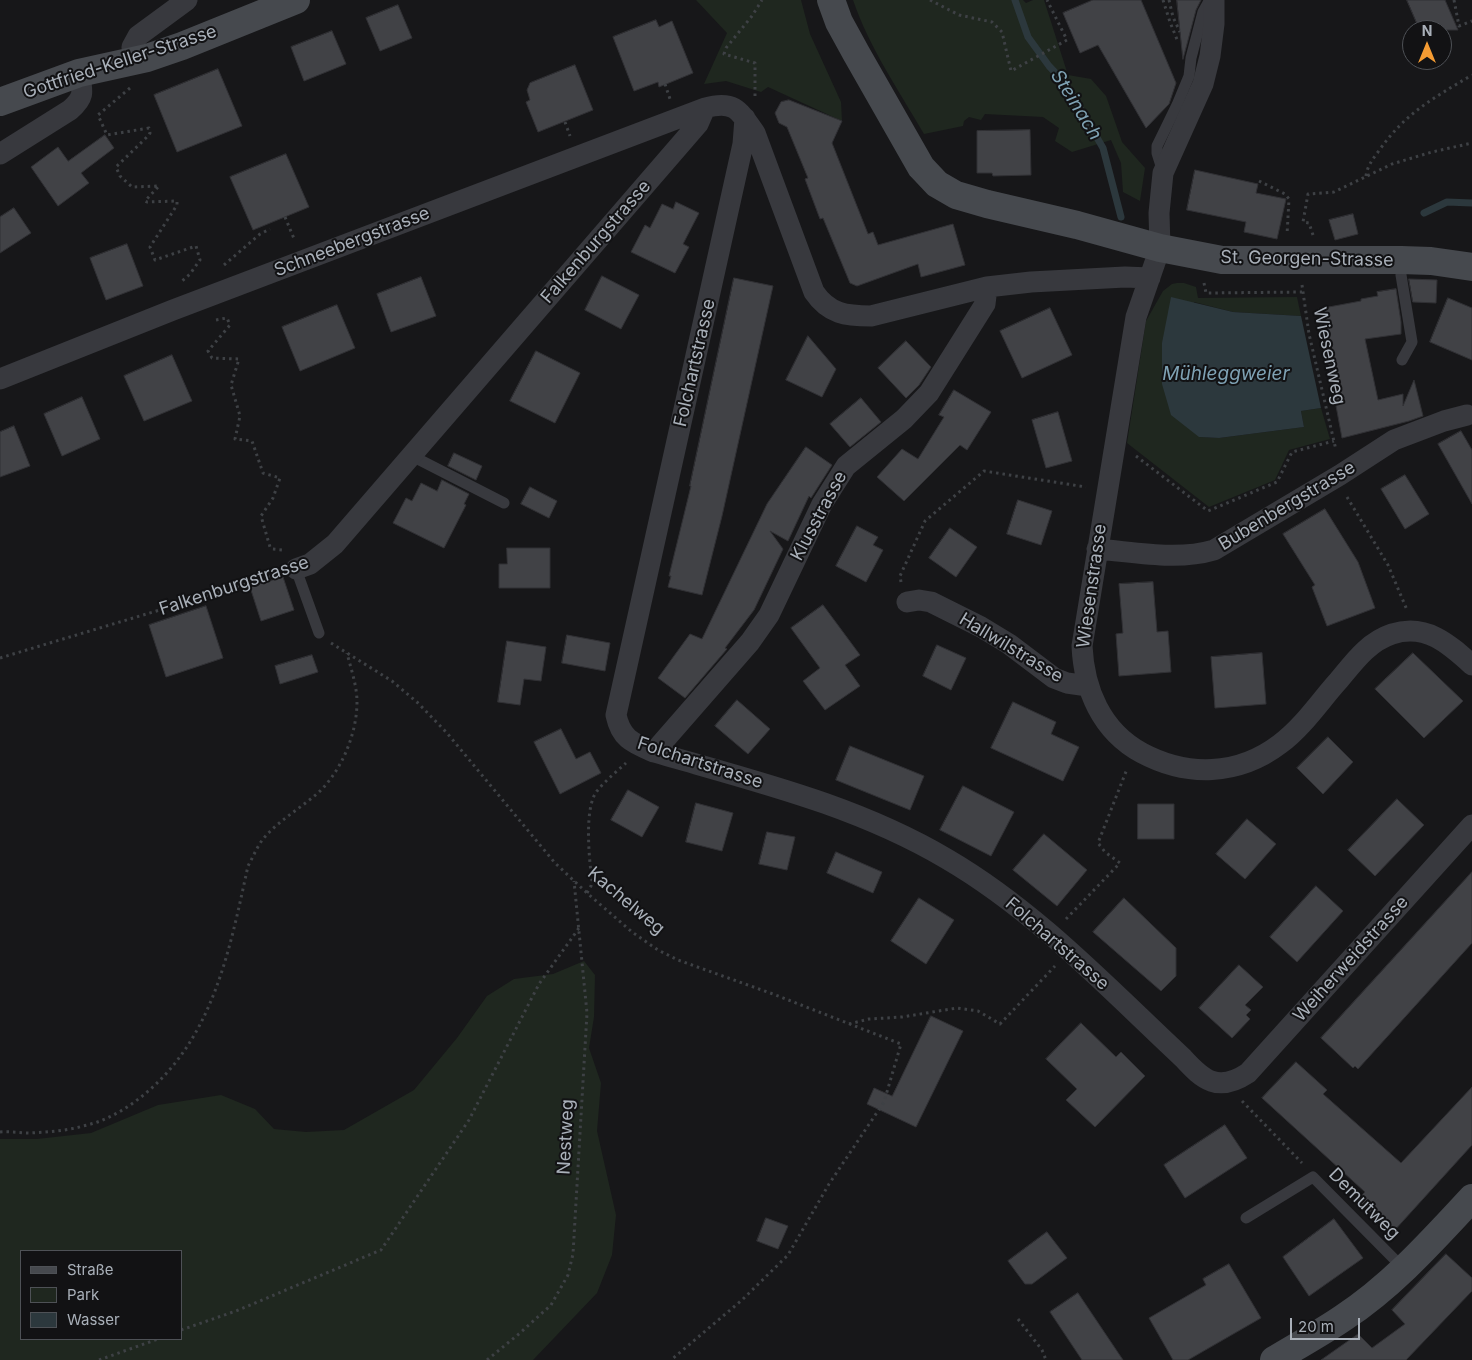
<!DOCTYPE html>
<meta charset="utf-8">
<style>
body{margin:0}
#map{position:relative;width:1472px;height:1360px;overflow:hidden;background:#171719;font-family:Inter,sans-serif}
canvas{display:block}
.legend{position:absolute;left:20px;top:1250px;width:162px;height:90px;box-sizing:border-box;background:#121214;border:1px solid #4e5156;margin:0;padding:6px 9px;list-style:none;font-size:15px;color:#a9b0b9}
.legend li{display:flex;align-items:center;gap:10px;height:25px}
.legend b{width:25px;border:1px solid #4e5156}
.north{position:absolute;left:1402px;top:20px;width:50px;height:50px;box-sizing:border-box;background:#121214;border:1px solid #4e5156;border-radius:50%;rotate:0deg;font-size:14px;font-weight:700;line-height:20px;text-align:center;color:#a9b0b9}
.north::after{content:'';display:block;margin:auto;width:18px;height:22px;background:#f59c33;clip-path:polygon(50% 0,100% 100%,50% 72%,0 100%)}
.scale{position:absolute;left:1290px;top:1318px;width:70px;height:22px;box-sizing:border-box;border:2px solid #a9b0b9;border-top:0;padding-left:6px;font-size:15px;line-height:18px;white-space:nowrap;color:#a9b0b9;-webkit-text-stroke:4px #121214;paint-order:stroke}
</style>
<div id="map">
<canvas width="1472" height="1360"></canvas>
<ul class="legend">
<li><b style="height:6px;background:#46494e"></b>Straße</li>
<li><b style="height:14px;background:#1f271f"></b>Park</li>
<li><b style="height:14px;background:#2c383d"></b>Wasser</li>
</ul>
<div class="north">N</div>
<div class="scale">20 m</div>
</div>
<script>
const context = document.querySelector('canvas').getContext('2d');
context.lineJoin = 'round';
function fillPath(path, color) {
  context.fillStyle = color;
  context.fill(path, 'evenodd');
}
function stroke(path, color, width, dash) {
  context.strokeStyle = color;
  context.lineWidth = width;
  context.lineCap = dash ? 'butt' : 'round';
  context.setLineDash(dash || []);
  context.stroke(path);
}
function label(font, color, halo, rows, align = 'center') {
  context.font = font + ' Inter,sans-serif';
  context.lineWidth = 4;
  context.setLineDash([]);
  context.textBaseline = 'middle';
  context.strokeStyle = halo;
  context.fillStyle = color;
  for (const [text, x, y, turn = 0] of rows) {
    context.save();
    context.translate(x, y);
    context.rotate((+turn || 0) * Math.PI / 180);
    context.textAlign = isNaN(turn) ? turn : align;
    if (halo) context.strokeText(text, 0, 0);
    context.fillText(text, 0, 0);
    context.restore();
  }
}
fillPath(new Path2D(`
 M696 0H801L810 34 841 102 842 121 768 87 761 92 726 81 704 84 727 33Z
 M853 0H1023L1026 3 1033 0H1044L1068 75 1091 79 1106 96 1122 142 1145 168 1140 201 1123 192 1121 163 1111 140 1072 152 1055 141 1059 128 1043 117 985 114 981 120 969 117 964 121 963 126 924 134C899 91 869 47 853 0Z
 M1177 283H1184L1196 287 1198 298 1297 297 1301 316 1233 312 1194 302 1199 437 1219 438 1304 427 1301 411 1321 408 1330 439 1289 450 1275 480 1209 507 1127 443 1146 321 1163 291 1172 284Z
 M584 961 595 975 594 1017 589 1048 601 1083 597 1131 616 1215 612 1255 597 1293 533 1360H0V1139H37L91 1133 158 1105 221 1095 255 1109 274 1129 306 1132 344 1130 414 1090 457 1038 487 996 514 979 553 974ZM181 1251V1339H21V1251Z`), '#1f271f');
fillPath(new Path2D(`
 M1171 297 1233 312 1301 316 1321 408 1301 411 1304 427 1219 438 1199 437 1171 415 1162 384V343Z`), '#2c383d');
stroke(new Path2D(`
 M1015 0 1028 37 1049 66 1066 84 1103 148 1121 217
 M1424 213 1447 202 1472 203`), '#2c383d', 7);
const building = new Path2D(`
 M1093 0H1141L1176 83 1169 104 1146 128 1098 45 1080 53 1063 13Z
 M1177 0H1201L1196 10 1183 59Z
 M1407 0H1445L1458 30H1420Z
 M398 5 412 38 380 51 366 18Z
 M656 20 659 27 672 21 693 73 659 87 658 82 634 91 613 37Z
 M332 31 346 64 304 81 291 47Z
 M575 65 593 110 538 132 526 102 530 100 527 90 530 83Z
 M218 69 242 126 177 152 154 95Z
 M789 100 842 121 832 143 868 234 873 232 878 245 953 224 965 265 921 277 918 264 857 286 850 283 823 218 820 219 805 179 808 178 787 127 779 123 775 113 781 102Z
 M1030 130 1031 175 993 176 992 173H977V131Z
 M105 135 114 148 81 173 89 183 58 206 31 167 58 147 68 161Z
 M286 154 309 207 253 230 230 177Z
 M1195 170 1258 184 1256 193 1286 199 1277 239 1244 232 1246 222 1187 210Z
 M676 202 699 213 683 244 689 247 675 273 631 252 645 225 650 228 662 204 673 209Z
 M14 208 31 233 0 253V217Z
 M1353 214 1358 234 1335 240 1329 220Z
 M127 244 143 286 106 300 90 258Z
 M602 276 639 295 621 329 585 310Z
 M421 277 436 316 391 332 377 294Z
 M734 278 773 286 722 516 702 595 668 587 671 576H669L691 486H690Z
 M1409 279 1437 280 1436 303 1413 302Z
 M1396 289 1401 322V334L1365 339 1378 400 1403 394V406L1414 380 1423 416 1409 421 1342 438 1318 309 1361 301V299L1378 296 1377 292Z
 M1448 298 1472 308V360L1430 342Z
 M337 305 355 348 300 371 282 327Z
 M1050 308 1072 355 1022 378 1000 331Z
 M808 336 836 369 822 397 786 380Z
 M906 341 931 367 919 385 906 398 878 368Z
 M536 351 580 373 555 423 510 401Z
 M172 355 192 401 144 421 124 376Z
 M954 390 991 412 967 450 960 445 904 501 877 477 902 449 918 459 944 417 939 415Z
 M82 397 100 439 62 456 44 414Z
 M861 398 881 422 850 447 830 424Z
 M1058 412 1072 461 1046 468 1032 420Z
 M14 426 30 466 0 477V432Z
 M1461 431 1472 450V504L1438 444Z
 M806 447 832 465 811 498 809 496 788 541 770 531 783 549 754 610 725 648 727 649 685 698 658 678 690 634 702 639 767 504Z
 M454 453 482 466 476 480 448 466Z
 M1405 475 1429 514 1405 529 1381 489Z
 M442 480 469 494 464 504 466 505 444 548 393 523 406 498 412 501 421 483 437 491Z
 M530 487 557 501 549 518 521 504Z
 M1018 500 1052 511 1041 545 1007 534Z
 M1325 509 1358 562 1375 608 1327 626 1312 587 1315 585 1283 534Z
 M857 526 878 537 873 545 883 550 866 582 836 566Z
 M950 528 977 547 956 577 929 558Z
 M507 548H550V588H499V564H507Z
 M283 577 294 610 261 621 250 587Z
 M1153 582 1157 632 1168 631 1171 672 1119 676 1116 634 1123 633 1119 584Z
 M823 605 860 655 845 665 860 686 825 710 803 681 820 668 791 628Z
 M206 606 223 658 166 677 149 625Z
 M567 635 610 643 605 671 562 663Z
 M507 641 546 647 541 681 524 679 520 705 498 702Z
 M937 645 966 658 951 690 923 676Z
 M1262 653 1266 704 1215 708 1211 657Z
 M1413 653 1463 701 1424 738 1375 689Z
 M312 655 318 672 280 684 275 666Z
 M737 700 770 729 748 754 715 726Z
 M1013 702 1056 722 1051 734 1079 747 1063 781 991 748Z
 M561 729 576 759 590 752 601 773 560 794 534 742Z
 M1328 737 1353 762 1323 794 1297 768Z
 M850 746 924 776 910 810 836 780Z
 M963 786 1014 812 991 856 940 830Z
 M628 790 659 807 642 837 611 820Z
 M1397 799 1424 825 1375 876 1348 850Z
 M696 803 733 813 722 851 686 842Z
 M1138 804H1174V839H1138Z
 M1247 819 1276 844 1245 879 1216 854Z
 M767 832 795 837 787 870 759 864Z
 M1044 834 1087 870 1057 906 1013 870Z
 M836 852 882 872 873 893 827 873Z
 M1472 872V943L1358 1069 1355 1066 1353 1068 1321 1038Z
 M1316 886 1343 911 1297 962 1270 937Z
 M919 898 954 920 926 964 891 941Z
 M1124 898 1176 948V976L1161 991 1093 932Z
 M1239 965 1263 987 1245 1005 1251 1010 1246 1015 1250 1019 1232 1038 1199 1008Z
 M931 1016 963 1031 916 1127 867 1104 874 1088 892 1096Z
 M1081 1023 1116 1057 1121 1052 1145 1076 1095 1127 1066 1100 1077 1089 1046 1059Z
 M1296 1062 1327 1090 1323 1094 1401 1163 1472 1087V1145L1393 1232 1357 1200 1365 1192 1262 1098Z
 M1225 1125 1247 1158 1185 1198 1164 1165Z
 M766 1218 788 1226 778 1249 757 1241Z
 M1334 1219 1363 1258 1309 1296 1283 1257Z
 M1047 1232 1067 1258 1032 1284H1025L1008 1261Z
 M1446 1254 1472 1278V1291L1406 1360H1321L1358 1334 1372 1348 1405 1324 1392 1310Z
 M1229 1264 1261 1318 1188 1360H1173L1149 1318 1206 1285 1203 1279Z
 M1078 1293 1123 1360H1082L1050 1312Z`);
fillPath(building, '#414246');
stroke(building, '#313135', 1);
stroke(new Path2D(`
 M930 0 959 15 992 22 1002 32 1011 71 1067 40 1047 0
 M1163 0 1170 22 1178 42
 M1169 0 1173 17 1180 32
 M1454 0 1459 26 1472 21
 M665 84 670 99
 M130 88 98 115 107 135 149 128 150 133 149 135 116 167 120 176 132 187 159 186 145 201 147 202 177 201V205L150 247 155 260 196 246 200 260 190 274 181 282
 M755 96V63L724 54 726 48 752 16 762 0
 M565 122 570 136
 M1366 176C1367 167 1372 160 1378 152 1405 113 1432 99 1472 75
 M1259 181 1285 194 1289 199 1287 235
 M285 217 295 241
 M1313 235 1309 223 1303 222 1308 194 1334 192 1392 164 1432 152 1472 143
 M224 265 260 234 270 229
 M1204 283 1206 293 1302 292
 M1302 285 1309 334 1336 450
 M216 320 227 318 230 325 208 351 212 358 239 359 231 385 240 416 235 439 252 441 263 473 280 478 273 498 261 516 270 547 272 549 283 550
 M1136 456 1208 511 1277 482 1292 452 1334 441
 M1347 497 1388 565 1407 610
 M901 582 900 576 925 521 984 471 1086 487
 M331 643 392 681 418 703 447 733 555 863 587 893 632 932 658 950 678 960 773 994 901 1044 884 1102 829 1184 788 1255 742 1300 671 1360
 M0 658 276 575
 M587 893 591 886 592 880C589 859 584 807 597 791 605 781 616 772 626 763
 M1066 919 1120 863 1105 852 1098 843 1127 769
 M849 1024 869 1019 902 1017 957 1008 978 1011 1000 1024 1055 966
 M1242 1101 1302 1163
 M0 1132C10 1131 20 1133 30 1133 48 1132 66 1131 83 1126 107 1121 128 1108 146 1093 214 1036 230 948 248 866 253 857 257 847 263 839 279 820 301 808 319 792 342 770 357 733 357 702 357 686 351 669 347 653
 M1018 1319 1042 1350 1046 1360
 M181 1330 236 1311 381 1250 469 1120 539 984 579 928
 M99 1360 158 1339
 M487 1360 520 1333 551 1305 568 1275 573 1254 587 1013 574 881`), '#3e4145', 3, [2.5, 4]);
stroke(new Path2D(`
 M1163 172 1157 153V146L1177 105 1189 76 1191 58 1203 12 1208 3 1213 0
 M1401 260V275L1412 342 1402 360
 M412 456 504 503
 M296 569 319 633
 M1246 1218 1313 1177 1404 1269`), '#38393e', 11);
stroke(new Path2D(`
 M1214 0V24L1210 56 1203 84 1163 173 1159 213 1160 248 1136 317 1082 646C1084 689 1101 731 1142 753 1187 777 1238 776 1280 744 1303 727 1320 701 1339 680 1354 662 1368 642 1392 634 1426 623 1449 644 1472 665
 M135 61 132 47 138 36 187 0
 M745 118 743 144 616 715C621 739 633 743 654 752 754 781 856 805 947 859 1036 911 1108 988 1183 1058 1203 1080 1218 1093 1248 1073L1472 825
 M0 154 70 110C85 97 83 92 79 73
 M0 379 173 310 705 108C734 100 739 110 755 133L814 292C829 314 846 316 871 316L987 287 1031 282 1125 277 1150 278
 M1097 549C1135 552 1177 561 1214 550L1340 475 1394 440 1444 421 1467 415
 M296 569 310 564 335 544 698 124 705 108
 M907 602 919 600 931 602 981 627 1009 644 1054 678 1067 683 1088 686
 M654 752 750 642 769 615 822 504 846 466 904 419 929 393 985 304 987 287`), '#38393e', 21);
stroke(new Path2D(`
 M831 0 839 22 856 53 921 167 937 184 956 195 987 204 1077 225 1160 248 1222 260H1401L1431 261 1472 267
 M0 102 79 73 147 58 182 46 296 0
 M1274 1360C1297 1346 1321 1333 1343 1318 1392 1286 1432 1241 1472 1198`), '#46494e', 28);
label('18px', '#a9b0b9', '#121214', [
 ["Gottfried-Keller-Strasse",120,62,-18],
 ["Schneebergstrasse",352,242,-21],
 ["Falkenburgstrasse",596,242,-49],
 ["St. Georgen-Strasse",1307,259,1],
 ["Wiesenweg",1329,356,78],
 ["Folchartstrasse",695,363,-77],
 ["Bubenbergstrasse",1287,506,-31],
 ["Klusstrasse",819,516,-62],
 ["Falkenburgstrasse",234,586,-18],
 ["Wiesenstrasse",1092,586,-82],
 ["Hallwilstrasse",1011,648,31],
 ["Folchartstrasse",700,763,18],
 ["Kachelweg",626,901,40],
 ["Folchartstrasse",1057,944,41],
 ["Weiherweidstrasse",1351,959,-48],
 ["Nestweg",566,1137,-87],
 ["Demutweg",1364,1204,45]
]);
label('italic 19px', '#7fa2b4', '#121214', [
 ["Steinach",1076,105,58],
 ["Mühleggweier",1226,374]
]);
</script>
